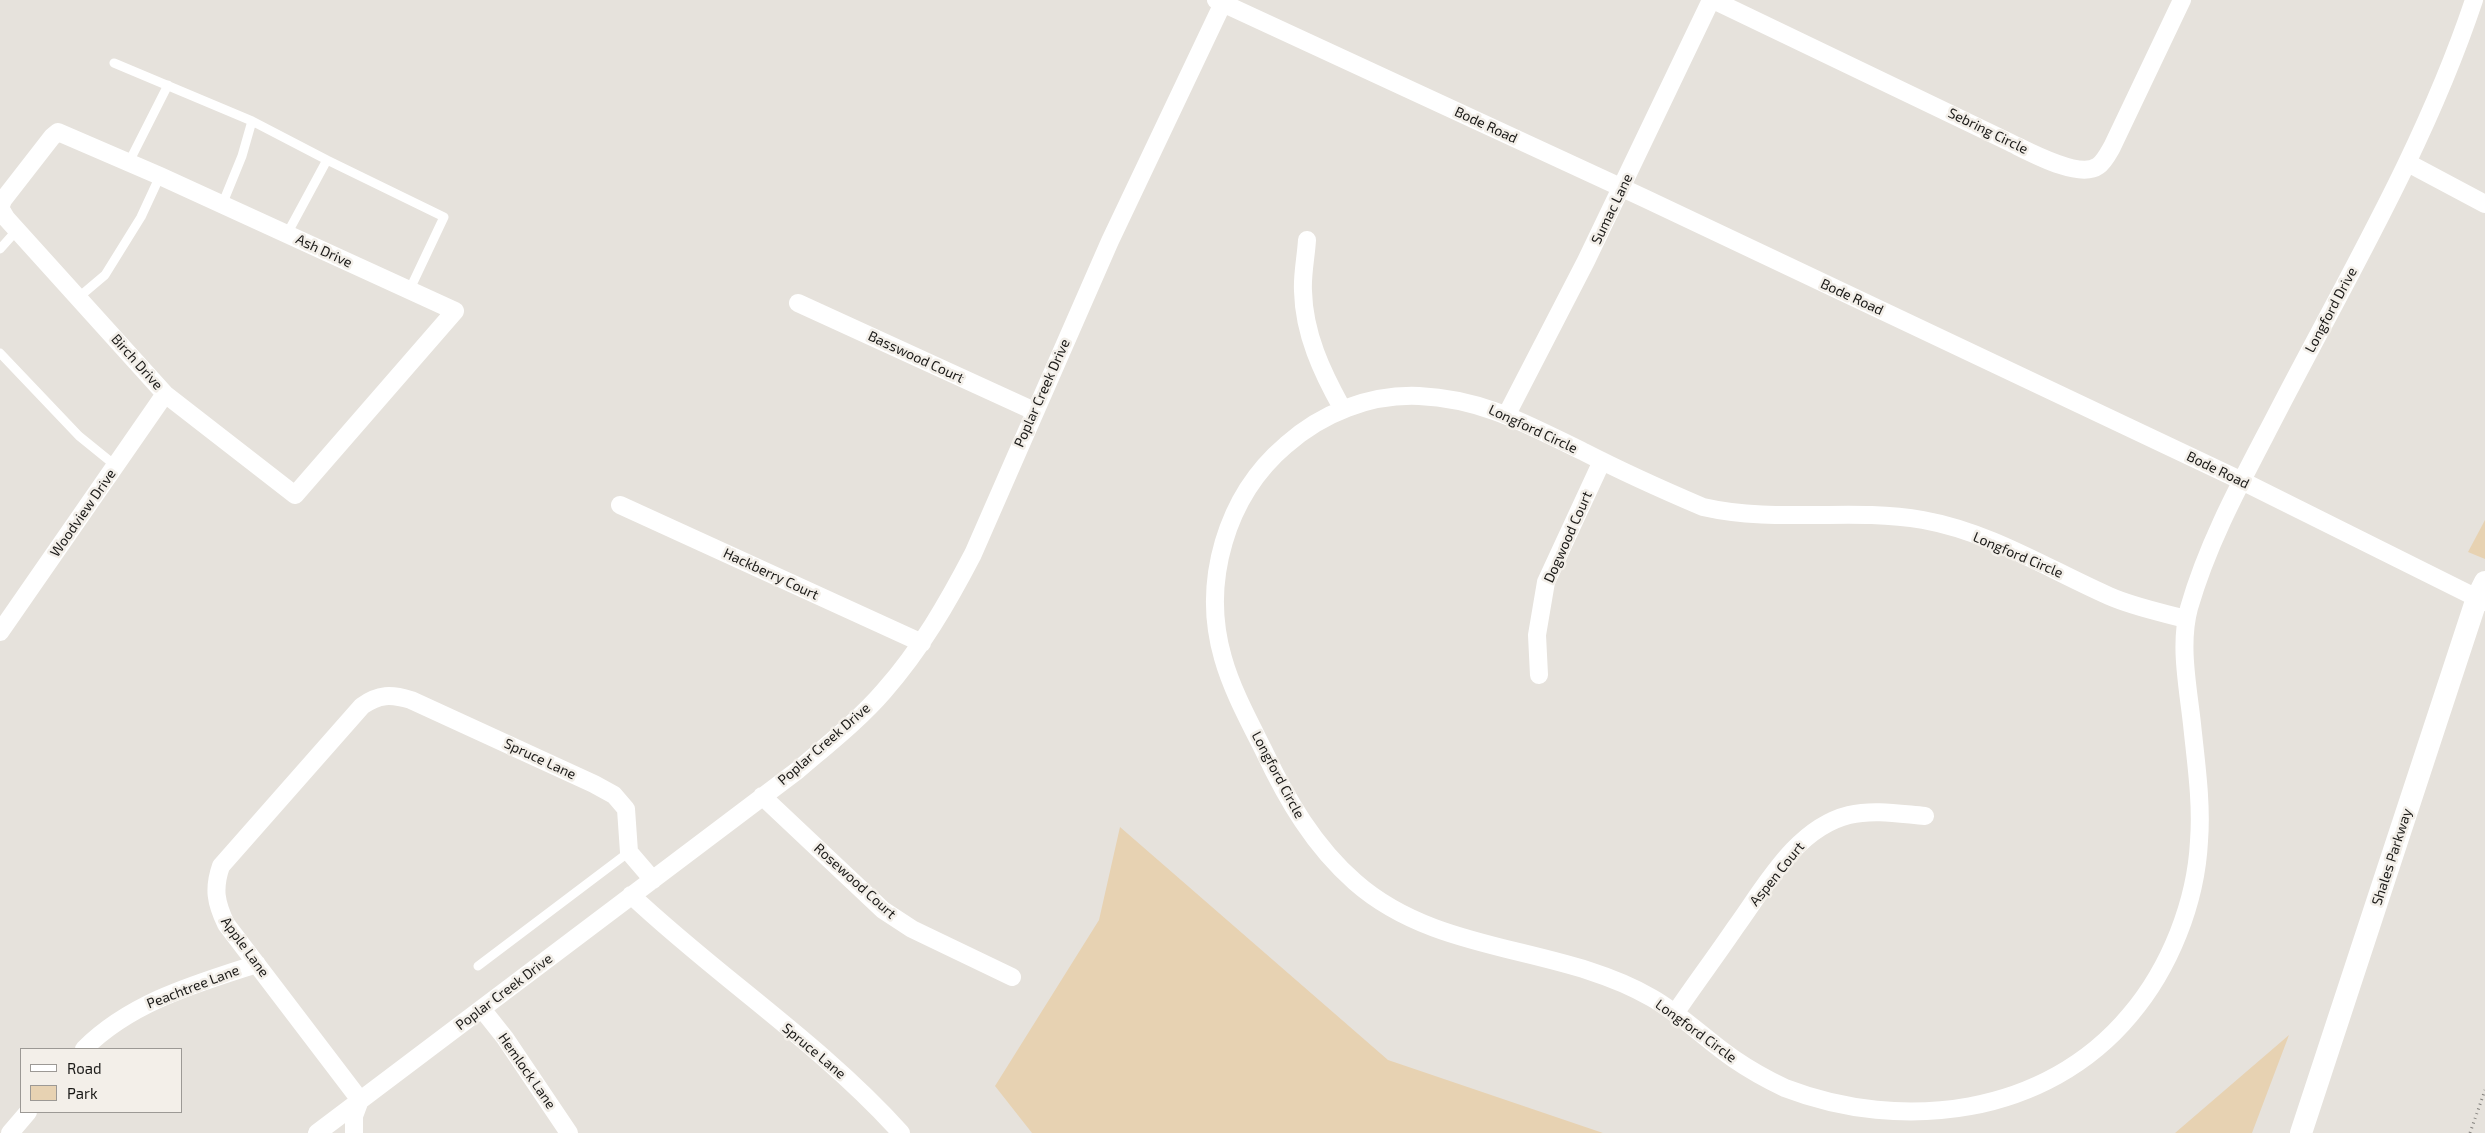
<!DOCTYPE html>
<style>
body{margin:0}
#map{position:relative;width:2485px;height:1133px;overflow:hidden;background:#e6e2dc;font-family:"Exo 2",sans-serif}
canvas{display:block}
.legend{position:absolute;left:20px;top:1048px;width:162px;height:65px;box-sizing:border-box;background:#f3efe9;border:1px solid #9c9995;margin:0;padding:6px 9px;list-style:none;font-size:15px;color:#1a1917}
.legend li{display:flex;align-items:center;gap:10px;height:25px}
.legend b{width:25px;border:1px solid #9c9995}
</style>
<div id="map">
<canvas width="2485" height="1133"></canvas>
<ul class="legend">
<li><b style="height:6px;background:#fff"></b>Road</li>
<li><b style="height:14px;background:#e7d2b2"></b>Park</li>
</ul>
</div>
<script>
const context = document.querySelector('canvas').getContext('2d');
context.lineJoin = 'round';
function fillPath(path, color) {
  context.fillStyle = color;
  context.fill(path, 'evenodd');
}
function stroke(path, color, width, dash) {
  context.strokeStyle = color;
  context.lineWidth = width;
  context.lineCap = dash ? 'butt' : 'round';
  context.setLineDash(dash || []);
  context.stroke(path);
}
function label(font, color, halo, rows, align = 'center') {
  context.font = font + ' "Exo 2",sans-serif';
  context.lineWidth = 5;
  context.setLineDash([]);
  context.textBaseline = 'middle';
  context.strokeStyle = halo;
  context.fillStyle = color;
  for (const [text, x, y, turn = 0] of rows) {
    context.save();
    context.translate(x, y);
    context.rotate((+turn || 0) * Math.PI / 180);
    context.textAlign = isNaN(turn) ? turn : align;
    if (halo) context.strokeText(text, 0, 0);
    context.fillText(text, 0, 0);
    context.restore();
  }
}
fillPath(new Path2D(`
 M2485 520V559L2468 552Z
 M1120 827 1388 1060 1603 1133H1032L995 1086 1099 920Z
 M2289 1035 2252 1133H2175Z`), '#e7d2b2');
stroke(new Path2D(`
 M2470 1133 2485 1090`), '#83817d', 3, [1, 4]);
stroke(new Path2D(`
 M114 63 252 121 327 160
 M129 162 168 85
 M222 205 242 156 252 121
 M287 234 327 160 444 217 409 291
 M0 249 17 230
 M79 297 105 275 141 217 160 176
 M0 353 79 436 116 466
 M478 966 629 852`), '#fff', 9);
stroke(new Path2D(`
 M1216 0 1644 198 2242 481 2485 602
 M1713 0 2009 142C2028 151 2079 180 2098 166 2104 162 2108 154 2112 147L2182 0
 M58 132 160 176 455 311 295 495 165 394 6 218 0 208 3 200 52 137Z
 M2408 163 2485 204
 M1307 240C1306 257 1302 275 1303 291 1304 334 1322 372 1342 408
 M798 303 1034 411
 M1507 414 1586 261 1711 0
 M620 505 922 643
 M2186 619C2160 612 2134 607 2109 596 2048 569 1990 532 1923 520 1850 507 1777 524 1703 507 1663 490 1623 472 1584 452 1528 425 1484 399 1419 396 1370 394 1322 413 1286 445 1226 496 1201 582 1223 658 1232 690 1249 721 1264 751 1287 800 1314 846 1355 882 1439 956 1559 944 1652 998 1682 1015 1706 1040 1734 1059 1750 1070 1768 1080 1785 1088 1902 1133 2046 1116 2130 1015 2170 968 2196 902 2199 841 2202 803 2196 763 2192 724 2188 687 2179 645 2189 608 2209 538 2246 473 2279 409 2349 274 2426 144 2474 0
 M0 632 165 394
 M1539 675 1537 635 1546 582 1602 461
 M762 796 883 910 912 929 1012 977
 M631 895C718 977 821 1044 901 1133
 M482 1009 505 1038 569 1133
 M1676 1012C1695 984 1716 956 1735 928 1765 887 1796 828 1849 815 1874 809 1901 814 1925 816
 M84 1049C131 1002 195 984 257 964
 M10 1133 28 1112
 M317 1133 798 770C827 745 859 720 884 691 921 649 948 602 973 554L1110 241 1223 3
 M354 1133V1116L360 1100 226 924C216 903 213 889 221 866L362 706C379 694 391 694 411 700L594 784 614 795 626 809 629 852 653 880`), '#fff', 18);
stroke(new Path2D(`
 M2301 1133 2477 598 2485 582`), '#fff', 22);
label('14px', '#1a1917', '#f3efe9', [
 ["Bode Road",1486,125,25],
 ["Sebring Circle",1988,131,26],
 ["Sumac Lane",1612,209,-64],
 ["Ash Drive",324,251,25],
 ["Bode Road",1852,297,25],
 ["Longford Drive",2331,310,-62],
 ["Basswood Court",916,357,25],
 ["Birch Drive",137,362,48],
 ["Poplar Creek Drive",1042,393,-66],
 ["Longford Circle",1533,429,25],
 ["Bode Road",2218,470,26],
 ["Woodview Drive",83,513,-55],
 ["Dogwood Court",1568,537,-66],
 ["Longford Circle",2018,555,23],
 ["Hackberry Court",771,574,25],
 ["Poplar Creek Drive",824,744,-41],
 ["Spruce Lane",540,759,25],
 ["Longford Circle",1278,775,62],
 ["Shales Parkway",2392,857,-72],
 ["Aspen Court",1777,874,-51],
 ["Rosewood Court",855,881,42],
 ["Apple Lane",245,947,54],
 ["Peachtree Lane",193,987,-21],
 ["Poplar Creek Drive",504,992,-37],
 ["Longford Circle",1696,1031,36],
 ["Spruce Lane",814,1051,40],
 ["Hemlock Lane",527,1071,55]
]);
</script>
